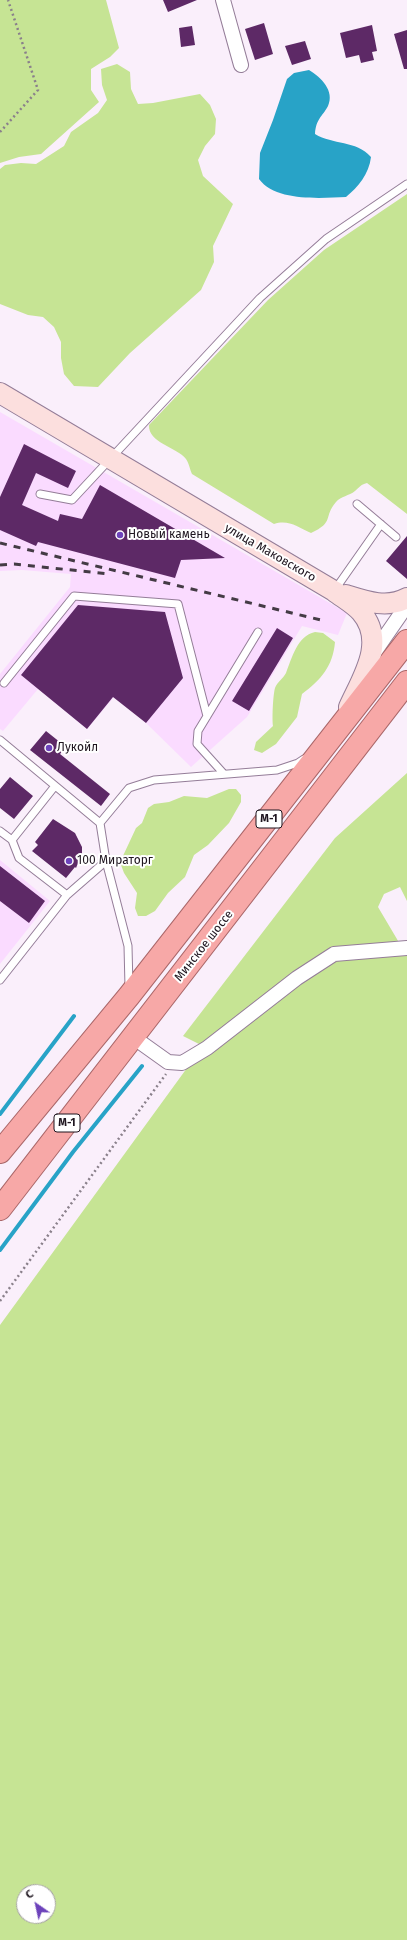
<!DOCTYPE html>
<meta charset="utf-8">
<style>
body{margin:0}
#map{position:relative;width:407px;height:1940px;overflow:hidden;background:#faeffb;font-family:"Fira Sans",sans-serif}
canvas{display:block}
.north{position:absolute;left:16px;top:1884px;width:40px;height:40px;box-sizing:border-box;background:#fff;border:1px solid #a5a1a5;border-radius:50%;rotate:326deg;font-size:11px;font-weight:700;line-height:16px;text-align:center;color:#1e151f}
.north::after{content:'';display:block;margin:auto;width:14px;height:18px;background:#6d43bb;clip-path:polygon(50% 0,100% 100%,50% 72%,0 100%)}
</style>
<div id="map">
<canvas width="407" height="1940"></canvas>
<div class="north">С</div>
</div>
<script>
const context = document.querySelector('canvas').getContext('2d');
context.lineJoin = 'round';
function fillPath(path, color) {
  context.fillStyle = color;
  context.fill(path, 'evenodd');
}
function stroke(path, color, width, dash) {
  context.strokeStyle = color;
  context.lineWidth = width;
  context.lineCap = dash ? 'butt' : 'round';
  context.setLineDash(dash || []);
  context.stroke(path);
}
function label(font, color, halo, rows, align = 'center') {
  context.font = font + ' "Fira Sans",sans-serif';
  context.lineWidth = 4;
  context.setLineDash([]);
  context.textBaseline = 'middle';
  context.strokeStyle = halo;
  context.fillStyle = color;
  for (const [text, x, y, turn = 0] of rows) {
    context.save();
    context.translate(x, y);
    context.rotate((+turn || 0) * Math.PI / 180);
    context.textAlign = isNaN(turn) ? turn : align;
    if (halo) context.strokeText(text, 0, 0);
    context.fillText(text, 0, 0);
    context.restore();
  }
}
fillPath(new Path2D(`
 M0 412 347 613 338 635 302 626 247 717 191 767 146 723 114 697 87 729 38 689 3 731 0 729V674L70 587 71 574 22 570 0 571Z
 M0 860 50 901 0 964Z`), '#fadbff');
fillPath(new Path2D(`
 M0 0H106L119 48 110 57 91 69V90L99 102 41 154 19 157 0 163Z
 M117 64 130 72 131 89 138 104 153 103 200 94 210 105 216 119 215 134 205 146 198 160 203 176 233 204 213 246 214 262 201 290 130 353 98 387 74 386 64 374 61 358V342L54 327 43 317 28 315 0 304V169L5 165 21 163 36 164 64 146 71 132 98 113 107 100 102 85 101 69Z
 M407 194V514L367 483C360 485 360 487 355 491 349 496 341 496 336 502 323 517 335 522 311 533 298 527 288 519 274 524L192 474C190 470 189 463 186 459 177 447 148 443 149 425L268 300 324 250Z
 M315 632 323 633 335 642C333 666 321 680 302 694L297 717 276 744 262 753 254 750 256 742 273 726C272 718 273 695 275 688 277 682 283 679 286 673 292 658 297 636 315 632Z
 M407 773V901L400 887 384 894 378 907 407 956V1940H0V1325L203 1046 183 1036 335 838ZM24 1892H48V1916H24Z
 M229 789H236L241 795V802L229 823 208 845 194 855 185 877 168 893 155 911 146 916H138L135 908 137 893 124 873 121 865 122 858 136 828 142 823 148 808 154 804 169 802 184 796 207 798Z`), '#c6e494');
fillPath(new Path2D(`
 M309 70C321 77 335 91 328 106 322 117 316 119 315 134 333 145 356 140 371 157 369 174 358 187 346 197 321 198 276 202 259 179L260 153 273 120 287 79 294 73Z`), '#28a3c7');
stroke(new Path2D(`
 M0 1114 74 1016
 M0 1250 73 1152 142 1066`), '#28a3c7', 4);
fillPath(new Path2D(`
 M163 0H197L168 12Z
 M264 23 273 54 255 60 245 29Z
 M372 25 377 51 372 52 374 60 361 63 359 55 346 58 340 33Z
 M192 26 195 45 181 47 179 28Z
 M407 30V69H404L394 34Z
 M305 41 311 59 292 65 285 46Z
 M24 444 76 471 68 488 36 473 22 505 58 521 60 514 82 519 100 485 225 558 181 560 175 578 38 542 36 546 0 530V497Z
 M407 536V579L386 561Z
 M78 605 165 612 183 678 146 723 113 697 87 729 21 675Z
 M277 628 293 638 249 711 232 701Z
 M46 731 66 747 60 754 110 794 101 806 30 750Z
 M10 777 33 796 14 819 0 808V789Z
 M53 819 75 833 82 847V853L76 868 75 867 66 878 32 851 38 845 35 842Z
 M0 866 45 901 29 923 0 901Z`), '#5d2966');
const service = new Path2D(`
 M40 494 72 500 260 298 326 239 407 184
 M357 504 396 537
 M334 591 381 524
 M4 683 74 596 178 604 207 716
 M0 740 100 823
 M224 774 197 744 198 731 258 632
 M55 786 12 840 19 858 67 895
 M0 831 12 840
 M0 980 67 895 106 861
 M129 987 128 946 106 861 100 823 129 788 154 780 277 770 298 763 304 759`);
const minor = new Path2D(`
 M223 0 241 65
 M371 657 407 605
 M133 1037 168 1062 182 1063 207 1048 297 978 334 954 407 948`);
const secondary = new Path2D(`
 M0 393 334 591C343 598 354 604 361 612 387 642 362 678 349 707
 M346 595C365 601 387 609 407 598`);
const trunk = new Path2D(`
 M0 1152 129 996 407 641
 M0 1209 407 682`);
stroke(service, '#947d98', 9);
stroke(minor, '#947d98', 16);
stroke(secondary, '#947d98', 22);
stroke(trunk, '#aa6769', 24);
stroke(new Path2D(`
 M0 132 38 90 8 0
 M0 1301 166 1074`), '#8a808b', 2.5, [2, 3]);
stroke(service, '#fff', 7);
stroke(minor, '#fff', 14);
stroke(secondary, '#fcdfde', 20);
stroke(trunk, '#f7a8a7', 22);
stroke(new Path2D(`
 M0 543 321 620
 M0 565 14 564 109 574`), '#443b45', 3, [7, 7]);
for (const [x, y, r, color] of [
 [120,535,4,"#6d43bb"],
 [49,748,4,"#6d43bb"],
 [69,861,4,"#6d43bb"]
]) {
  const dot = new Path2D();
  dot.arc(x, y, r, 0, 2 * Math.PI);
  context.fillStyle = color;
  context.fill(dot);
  stroke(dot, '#fff', 1.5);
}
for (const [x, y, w] of [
 [269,819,26],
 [67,1123,26]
]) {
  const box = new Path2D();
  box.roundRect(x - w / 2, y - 9, w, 18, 3);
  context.fillStyle = '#fff';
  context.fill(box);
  stroke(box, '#1e151f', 1);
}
label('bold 11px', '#1e151f', null, [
 ["М-1",269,819],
 ["М-1",67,1123]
]);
label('12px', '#1e151f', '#fff', [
 ["Новый камень",128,535],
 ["Лукойл",57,748],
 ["100 Мираторг",77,861]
], 'left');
label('12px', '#1e151f', '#fff', [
 ["улица Маковского",270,553,30],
 ["Минское шоссе",204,946,-52]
]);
</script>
